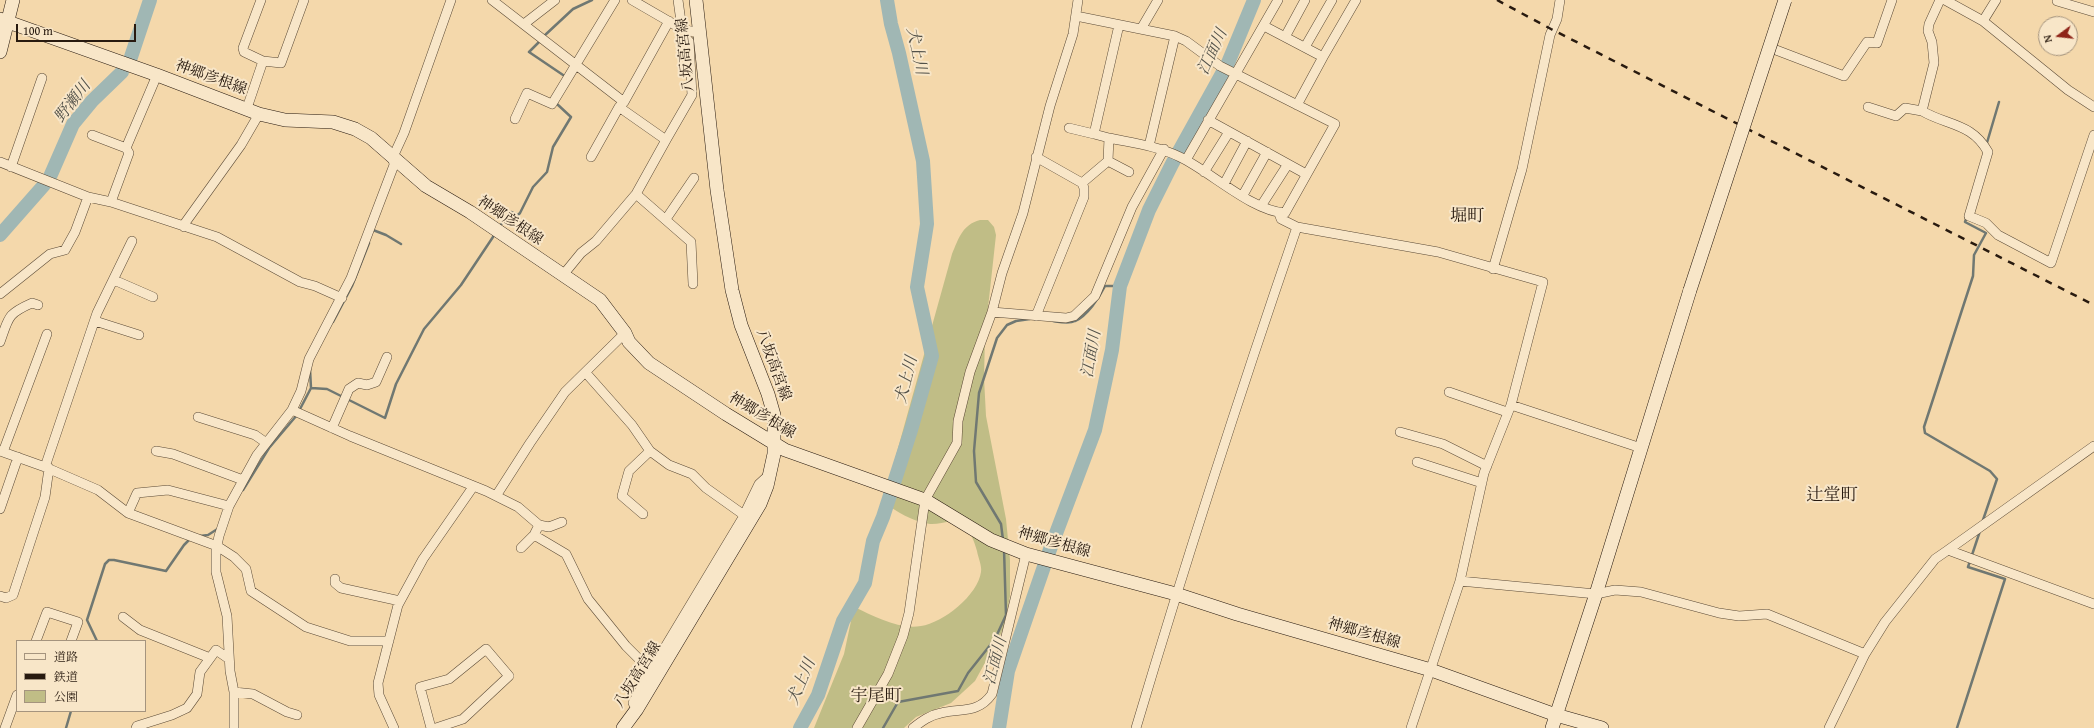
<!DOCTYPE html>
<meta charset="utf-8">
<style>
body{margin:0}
#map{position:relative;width:2094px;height:728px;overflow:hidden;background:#f4d8ab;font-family:"Gentium Book Plus","Noto Serif JP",serif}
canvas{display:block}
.legend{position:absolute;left:16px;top:640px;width:130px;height:72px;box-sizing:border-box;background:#f8e6c8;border:1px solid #a5947e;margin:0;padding:5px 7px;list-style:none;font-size:12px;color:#281a0f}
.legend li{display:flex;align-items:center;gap:8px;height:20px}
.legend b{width:20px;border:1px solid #a5947e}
.north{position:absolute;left:2038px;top:16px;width:40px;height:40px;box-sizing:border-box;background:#f8e6c8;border:1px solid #a5947e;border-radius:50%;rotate:255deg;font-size:11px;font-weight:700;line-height:16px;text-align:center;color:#281a0f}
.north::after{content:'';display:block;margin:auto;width:14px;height:18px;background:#8f2418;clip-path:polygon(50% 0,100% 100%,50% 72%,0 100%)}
.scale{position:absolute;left:16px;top:24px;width:120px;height:18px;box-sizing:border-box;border:2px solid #281a0f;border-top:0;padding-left:5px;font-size:12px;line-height:14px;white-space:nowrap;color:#281a0f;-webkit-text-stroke:3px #f8e6c8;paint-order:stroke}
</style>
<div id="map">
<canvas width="2094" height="728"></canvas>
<ul class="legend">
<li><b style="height:5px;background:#f8e6c8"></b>道路</li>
<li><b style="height:5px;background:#281a0f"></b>鉄道</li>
<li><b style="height:11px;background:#c0bd86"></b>公園</li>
</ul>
<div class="north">N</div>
<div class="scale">100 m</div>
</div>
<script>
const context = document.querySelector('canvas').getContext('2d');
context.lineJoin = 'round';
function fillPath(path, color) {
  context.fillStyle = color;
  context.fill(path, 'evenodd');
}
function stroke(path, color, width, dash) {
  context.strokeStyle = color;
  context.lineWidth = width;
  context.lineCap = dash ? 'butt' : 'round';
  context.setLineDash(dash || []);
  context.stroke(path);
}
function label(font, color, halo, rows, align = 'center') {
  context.font = font + ' "Gentium Book Plus","Noto Serif JP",serif';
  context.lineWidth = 4;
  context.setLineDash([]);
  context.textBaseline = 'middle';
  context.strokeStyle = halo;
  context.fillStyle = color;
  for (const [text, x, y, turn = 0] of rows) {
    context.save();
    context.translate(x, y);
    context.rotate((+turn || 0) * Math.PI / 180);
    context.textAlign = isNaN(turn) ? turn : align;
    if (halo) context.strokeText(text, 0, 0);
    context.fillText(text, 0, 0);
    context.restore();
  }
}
fillPath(new Path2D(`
 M980 220H988L994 227 996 235 985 335 984 378 986 416 1006 519 1010 560V596L1004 628 975 681 951 703 916 717 904 728H814L844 654 854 607C874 616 899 630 921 626 943 623 978 595 981 572 982 566 978 557 977 551 974 541 971 531 962 525 954 518 939 525 930 524 913 522 896 511 883 502L952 254C959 238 962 225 980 220Z`), '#c0bd86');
stroke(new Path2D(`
 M544 36 573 9 592 0
 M540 41 529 52 566 77
 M1986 146 1999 102
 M1967 216 1965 222 1986 233 1974 255 1973 276 1924 427 1925 433 1990 471 1997 479 1983 520
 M499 227 511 212 518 215 520 213 533 187 547 172 553 147 571 117 557 104
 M372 232 373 230 386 235 401 244
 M1053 321C1060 322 1069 324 1075 321 1087 316 1099 298 1105 286H1120
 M333 322 352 286 369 243
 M311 388 327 389 385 418 396 384 424 329 461 285 495 234
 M299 411 311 388 310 369
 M243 490 269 448 297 415
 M200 536 208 535 219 528
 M1003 540 1001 524 976 482 974 451 979 393 997 338 1007 325 1016 321 1030 319
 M97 641 87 620 105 564 109 560H114L166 571 184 545 190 539
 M66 728 71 711
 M883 728 898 702 958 691 968 673 995 639 1006 615 1004 549
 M1957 728 2005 579 1968 567 1980 531`), '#707872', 2.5);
stroke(new Path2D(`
 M131 57 150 0
 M49 179 73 124 92 101 122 72
 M0 235 44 185
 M800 728 818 695 843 621 865 583 873 541 883 517 911 430 932 356 917 287 927 224 923 161 899 53 891 24 887 0
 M999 728 1008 671 1049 552 1095 430 1112 350 1120 286 1149 210 1172 164 1228 63 1254 0`), '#a0b7b4', 14);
const street = new Path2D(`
 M261 0 243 48 244 52 263 61
 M492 0 624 102
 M632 0 682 29 699 33
 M678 0 682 29
 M1945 0 1983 21 2068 90 2094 107
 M2057 1 2094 12
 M1076 16 1175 36 1149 146
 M1983 21 1996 0
 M524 24 555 0
 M1264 26 1323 57 1297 105
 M1141 29 1158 0
 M1285 37 1305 0
 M1305 47 1332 0
 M1776 50 1844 76 1867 42 1877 43 1892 0
 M1323 57 1356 0
 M1868 107 1896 116 1905 108 1922 111 1934 63 1932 42 1928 31 1929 24 1940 0
 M247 108 263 61 281 63 304 0
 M1922 111C1948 126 1972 123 1988 152L1969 216 1986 223 1998 235 2051 263 2094 135
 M515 119 527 93 552 104 615 0
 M1208 120 1306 174
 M1069 128 1094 134
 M92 135 126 148
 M1109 138 1094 134 1119 25
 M666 140 692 95 689 41
 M591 157 619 107
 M1186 160 1278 0
 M1108 161 1129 172
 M0 162 88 197 111 202 217 237 300 282 315 286 342 298
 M11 167 42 78
 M1204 172 1229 132
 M1082 183 1108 161 1109 138C1133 143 1158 146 1180 157 1211 172 1252 211 1285 213L1335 124 1220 66 1186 41 1175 36
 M1224 184 1247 141
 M636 194 691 242 693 284
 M1243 195 1267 152
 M111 202 129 153 126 148 157 75
 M1261 206 1288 164
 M1279 213 1281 219 1297 227 1438 252 1543 282 1511 405 1641 448
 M666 219 694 178
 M184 227 185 223 241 145 259 114
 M1493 269 1522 169 1550 35 1557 19 1560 0
 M563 275 581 253 596 241 636 194 666 140 619 107 624 102 669 21
 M114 280 153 297
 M0 294 50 254 65 250 75 232 88 197
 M992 312 1066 318 1074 316 1095 296 1132 207 1164 149
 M1036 316 1084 197V188L1082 183 1036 157
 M95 321 139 335
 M0 342C9 317 7 314 32 303L38 305
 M586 373 632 425 650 451 629 471 622 496 643 514
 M1449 392 1507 412
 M292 410 350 436 486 491 518 507 539 525 534 535 566 554 588 599 626 646 651 671
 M198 417 255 435 265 442
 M332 428 349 389 358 383 367 385 376 382 387 357
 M1400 432 1443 444 1487 466
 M0 451 45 467 98 490 128 513 217 546 234 557 246 569 251 591 306 627 350 641H389
 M156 451 173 454 243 480
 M650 451 669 465 692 474 706 488 744 515
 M3 452 47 334
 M1417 462 1482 483
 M45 467 97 313 132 241
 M496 496 530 443 565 392 625 333
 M0 509 18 457
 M128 513 137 493 168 490 229 506
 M539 525 549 527 562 522
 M521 548 534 535
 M1948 550 2094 446
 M335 579V583L341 588 400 601
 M1460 581 1596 594 1615 590 1641 592 1719 613 1739 616 1767 614 1865 654
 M0 596 6 598 13 595 45 497 49 468
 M123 617 140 630 210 658
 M36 641 47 612 78 622 71 641
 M234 692 253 694 287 712 297 715
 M635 706 633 703 647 677 742 519 759 484 770 474
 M5 728 17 695
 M136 728 137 726 172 715 187 708 197 694 200 672 216 650 229 659
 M234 728V692L230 671 227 616 216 572V550L219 536 229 506 257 455 292 410 301 391 309 359 351 278 394 165 393 157 404 133 451 0
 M394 728 379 695 378 683 398 605 423 559 473 487
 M431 728 420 687 449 679 486 649 509 676 463 719 436 728
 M857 728 888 674 903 636 909 613 925 500 957 443 958 421 970 372 992 312 1002 273 1023 213 1050 106 1073 34 1078 0
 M913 728C922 721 930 715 941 713 961 708 978 714 992 694L1026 554
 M1136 728C1186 560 1240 393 1297 227
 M1411 728 1460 581 1484 473 1511 405
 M1829 728 1865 654 1885 622 1935 559 1948 550 2094 604`);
const secondary = new Path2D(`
 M0 19 157 75 259 114 285 120 333 122 355 129 371 138 426 186 470 212 600 300 625 333 629 342 649 363 726 414 785 450 925 500 991 540 1026 554 1176 594 1237 614 1431 670 1556 715 1602 728
 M0 52 13 0
 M623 728 637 709 760 504 767 486 774 454V415L768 394 741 325 732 290 717 190 696 0
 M1552 728 1596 594 1690 290`);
stroke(street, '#5b4a36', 10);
stroke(secondary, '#281a0f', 14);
stroke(street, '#f8e6c8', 9);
stroke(secondary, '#f8e6c8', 13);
stroke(new Path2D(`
 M1497 0 1551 29 2094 305`), '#281a0f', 2.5, [7, 7]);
const secondaryBridge = new Path2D(`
 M1690 290 1785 0`);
stroke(secondaryBridge, '#281a0f', 14, []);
stroke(secondaryBridge, '#f8e6c8', 13);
label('15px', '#281a0f', '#f8e6c8', [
 ["八坂高宮線",686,55,-96],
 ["神郷彦根線",211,78,20],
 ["神郷彦根線",510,221,34],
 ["八坂高宮線",773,365,70],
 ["神郷彦根線",762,416,31],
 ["神郷彦根線",1054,543,16],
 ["神郷彦根線",1364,634,16],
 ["八坂高宮線",638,675,-58]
]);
label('italic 16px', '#525149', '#f8e6c8', [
 ["犬上川",916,51,78],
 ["江面川",1213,52,-65],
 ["野瀬川",73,102,-52],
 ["江面川",1092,354,-80],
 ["犬上川",907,380,-76],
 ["江面川",996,661,-75],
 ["犬上川",802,682,-67]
]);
label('17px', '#281a0f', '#f8e6c8', [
 ["堀町",1467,217],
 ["辻堂町",1832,496],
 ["宇尾町",876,697]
]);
</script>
